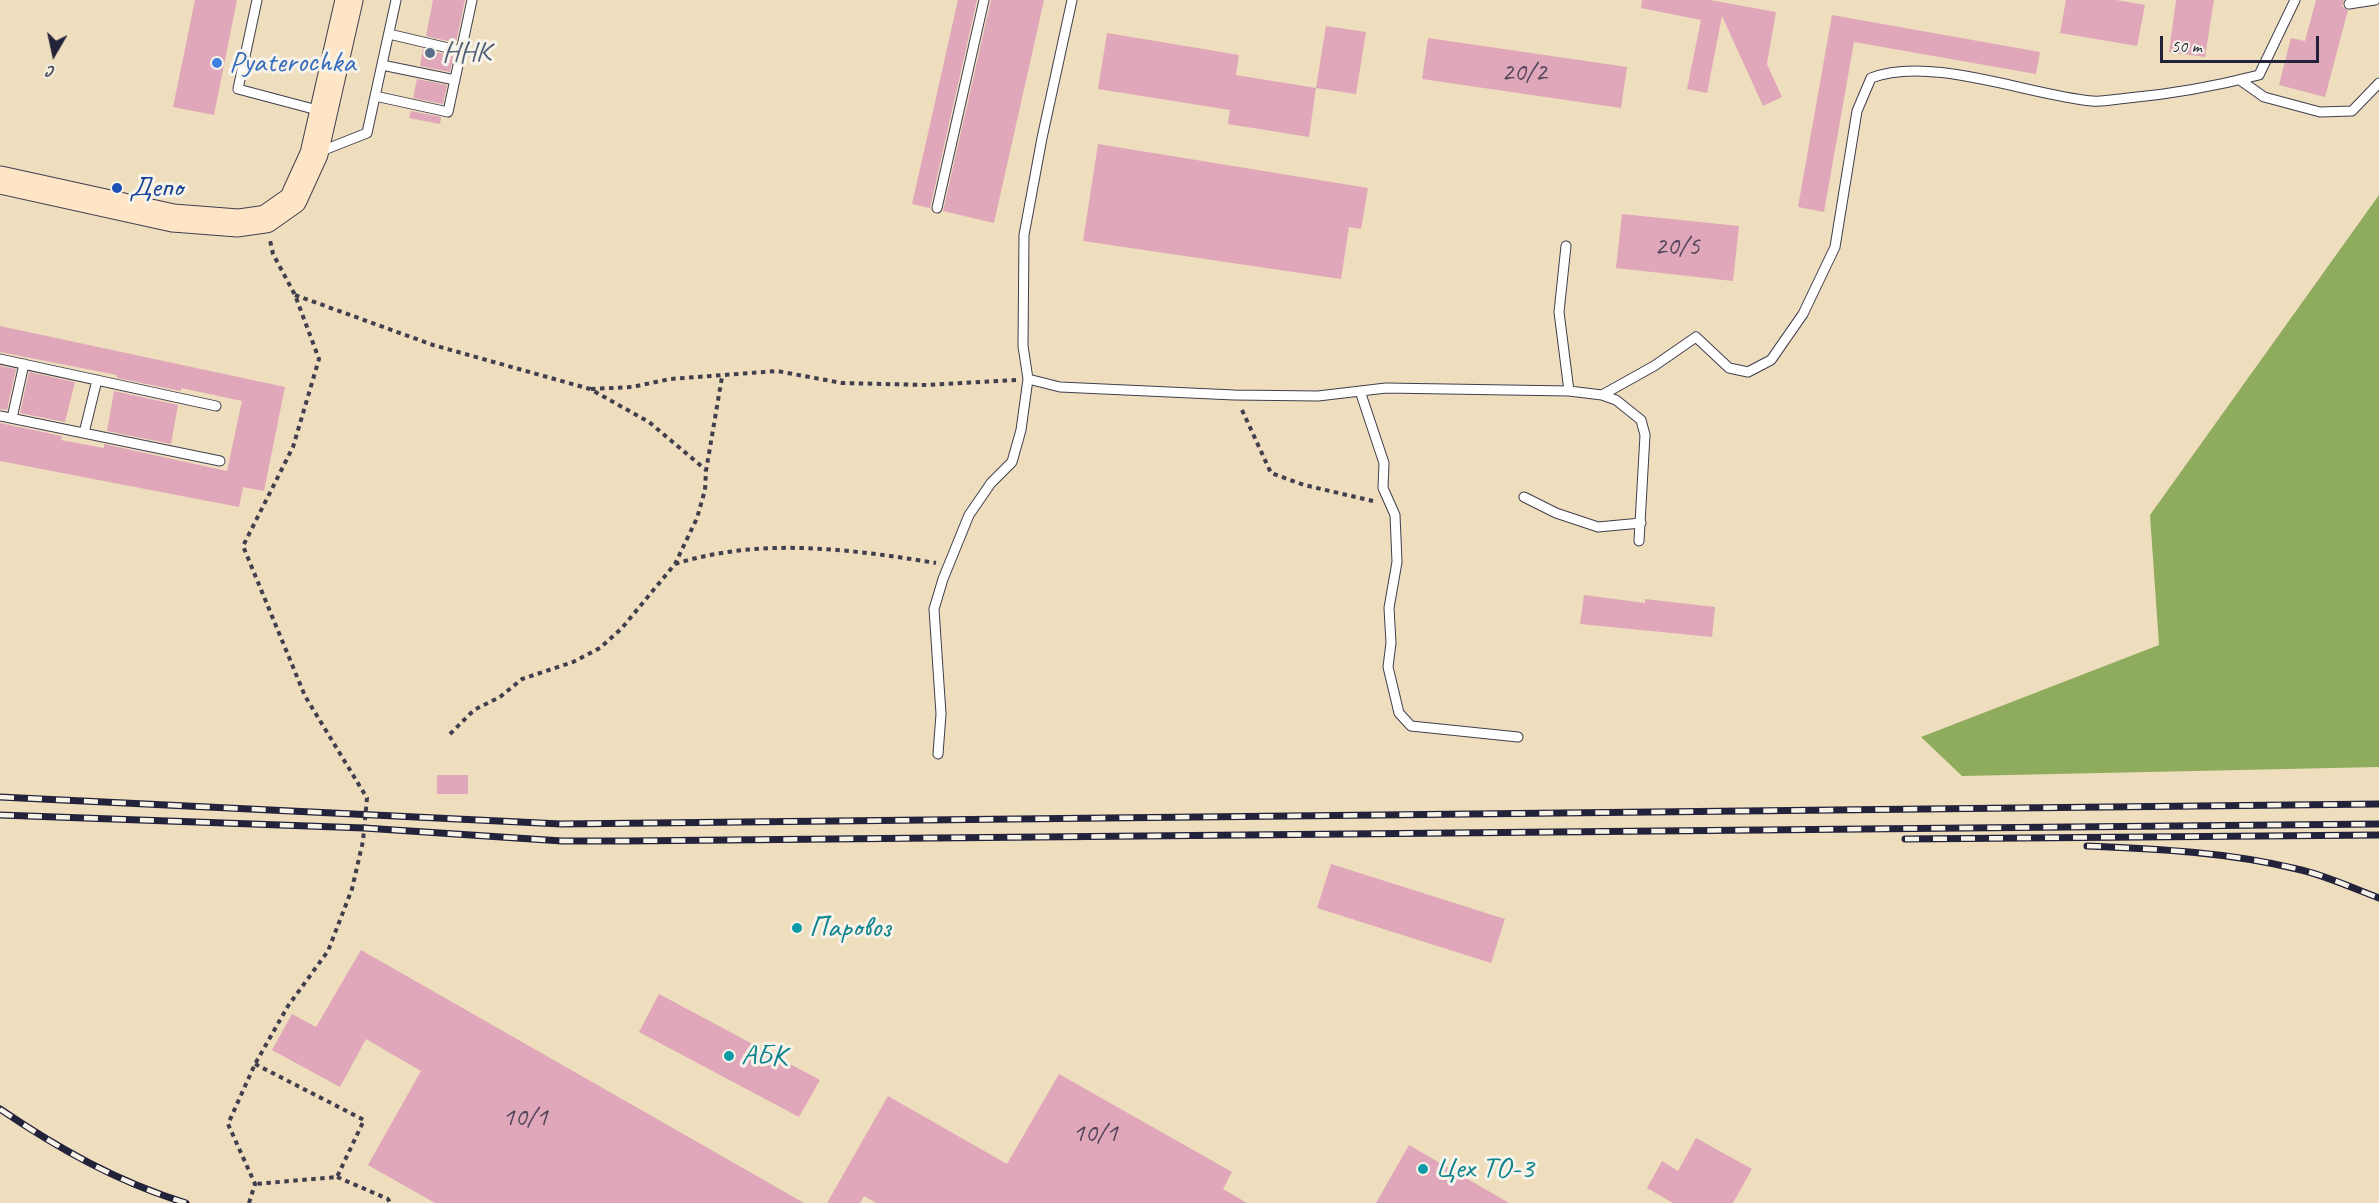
<!DOCTYPE html>
<meta charset="utf-8">
<style>
body{margin:0}
#map{position:relative;width:2379px;height:1203px;overflow:hidden;background:#efdebd;font-family:Caveat,sans-serif}
canvas{display:block}
.north{position:absolute;left:24px;top:24px;width:60px;height:60px;-webkit-text-stroke:4px #f7f3e8;paint-order:stroke;rotate:189deg;font-size:16px;font-weight:700;line-height:24px;text-align:center;color:#22223b}
.north::after{content:'';display:block;margin:auto;width:21px;height:27px;background:#22223b;clip-path:polygon(50% 0,100% 100%,50% 72%,0 100%)}
.scale{position:absolute;left:2160px;top:36px;width:159px;height:27px;box-sizing:border-box;border:3px solid #22223b;border-top:0;padding-left:8px;font-size:18px;line-height:21px;white-space:nowrap;color:#22223b;-webkit-text-stroke:4px #f7f3e8;paint-order:stroke}
</style>
<div id="map">
<canvas width="2379" height="1203"></canvas>
<div class="north">С</div>
<div class="scale">50 m</div>
</div>
<script>
const context = document.querySelector('canvas').getContext('2d');
context.lineJoin = 'round';
function fillPath(path, color) {
  context.fillStyle = color;
  context.fill(path, 'evenodd');
}
function stroke(path, color, width, dash) {
  context.strokeStyle = color;
  context.lineWidth = width;
  context.lineCap = dash ? 'butt' : 'round';
  context.setLineDash(dash || []);
  context.stroke(path);
}
function label(font, color, halo, rows, align = 'center') {
  context.font = font + ' Caveat,sans-serif';
  context.lineWidth = 6;
  context.setLineDash([]);
  context.textBaseline = 'middle';
  context.strokeStyle = halo;
  context.fillStyle = color;
  for (const [text, x, y, turn = 0] of rows) {
    context.save();
    context.translate(x, y);
    context.rotate((+turn || 0) * Math.PI / 180);
    context.textAlign = isNaN(turn) ? turn : align;
    if (halo) context.strokeText(text, 0, 0);
    context.fillText(text, 0, 0);
    context.restore();
  }
}
fillPath(new Path2D(`
 M2379 195V767L1962 776 1921 737 2159 645 2150 515Z`), '#8fab5d');
fillPath(new Path2D(`
 M195 0H237L214 115 173 107Z
 M433 0H465L456 43 426 36Z
 M958 0H977L930 208 912 204Z
 M991 0H1044L994 223 943 211Z
 M1642 0H1710L1776 12 1767 64 1782 97 1763 106 1722 16 1707 93 1687 89 1701 20 1641 8Z
 M2066 0H2116L2145 5 2137 46 2060 33Z
 M2176 0H2214L2205 57 2169 52Z
 M2316 0H2344L2342 6 2348 10 2325 97 2279 85 2291 38 2305 41Z
 M1832 15 2040 52 2036 74 1854 42 1824 212 1798 207Z
 M1326 26 1366 32 1356 94 1316 88Z
 M1107 33 1239 55 1236 75 1316 88 1309 137 1228 124 1230 110 1098 89Z
 M1428 38 1627 67 1621 108 1422 79Z
 M423 49 453 56 450 72 420 66Z
 M417 79 447 85 443 104 413 98Z
 M411 111 441 117 440 124 409 118Z
 M1098 144 1368 188 1361 229 1349 227 1341 279 1083 241Z
 M1622 214 1739 226 1733 281 1616 268Z
 M0 326 285 387 264 491 243 487 239 507 0 461V423L62 436 61 440 104 448V444L227 471 242 401 181 388V391L117 378V375L0 352Z
 M0 366 16 369 7 410 0 409Z
 M29 372 75 382 65 422 20 413Z
 M114 391 178 405 171 444 107 431Z
 M1584 595 1645 603V599L1715 607 1712 637 1580 624Z
 M437 775H468V794H437Z
 M1331 864 1505 919 1491 963 1317 908Z
 M361 950 804 1203H435L368 1165 421 1071 366 1039 340 1087 272 1050 292 1014 316 1027Z
 M659 994 820 1080 799 1117 639 1032Z
 M1059 1074 1232 1172 1223 1189 1247 1203H876L864 1196 860 1203H827L888 1096 1007 1164Z
 M1696 1138 1752 1169 1733 1203H1673L1647 1188 1662 1161 1678 1171Z
 M1409 1145 1509 1203H1376Z`), '#dfa7b9');
const service = new Path2D(`
 M257 0 238 89 321 111
 M2349 4 2375 0
 M389 34 461 51
 M382 65 455 80
 M2240 80 2264 97 2320 112 2352 111 2379 83
 M375 96 448 112 472 0
 M319 152 367 133 396 0
 M937 208 984 0
 M1566 246 1559 312 1569 391
 M0 359 216 406
 M1028 379 1060 387 1234 395 1318 396 1386 388 1569 391 1602 395 1616 400 1641 420 1645 435 1639 541
 M1360 391 1384 463 1383 488 1395 515 1397 562 1389 608 1391 643 1388 667 1399 713 1411 726 1518 737
 M1602 395 1654 366 1696 337 1729 368 1748 372 1771 360 1803 314 1835 247 1857 111 1871 78C1930 55 2029 95 2092 101 2104 102 2117 99 2128 98 2173 94 2216 86 2259 75L2295 0
 M0 416 220 461
 M12 418 24 364
 M84 433 97 380
 M1524 497 1556 513 1598 527 1641 523
 M938 754 941 714 934 609 943 579 969 515 991 483 1012 462 1021 430 1028 379 1023 346 1024 235 1042 138 1072 0`);
const secondary = new Path2D(`
 M0 180 173 218 238 223 266 219 293 200 314 154 349 0`);
stroke(service, '#413e4e', 11);
stroke(secondary, '#413e4e', 29);
stroke(new Path2D(`
 M295 295 433 345 590 389 649 422 706 470
 M591 389 632 387 670 379 777 371 842 383 927 385 1016 380
 M1242 410 1271 473 1304 485 1373 501
 M675 564C760 537 850 549 936 563
 M450 734 474 710 500 697 522 679 573 662 600 648 622 628 675 564 697 518 705 490 706 471 722 377
 M255 1064 364 1120 337 1177 255 1184
 M337 1177 388 1199 390 1203
 M249 1203 255 1184 228 1124 255 1064 288 1006 328 951 352 889 363 841 367 798 305 696 243 546 293 447 319 359 295 295 273 254 270 240`), '#413e4e', 4, [4.5, 4.5]);
stroke(service, '#fff', 9);
stroke(secondary, '#fde5c5', 27);
const rail = new Path2D(`
 M0 797 561 824 2379 804
 M0 815 364 828 562 841H625L2379 824
 M1905 839 2379 835
 M2087 846C2158 849 2227 852 2297 869 2325 875 2352 888 2379 898
 M0 1109C59 1149 118 1182 186 1203`);
stroke(rail, '#22223b', 7);
stroke(rail, '#f7f3e8', 4.5, [14]);
for (const [x, y, r, color] of [
 [430,53,6,"#5c6f8a"],
 [217,63,6,"#3f7fe0"],
 [117,188,6,"#1a4fb4"],
 [797,928,6,"#0f9aa8"],
 [729,1056,6,"#0f9aa8"],
 [1423,1169,6,"#0f9aa8"]
]) {
  const dot = new Path2D();
  dot.arc(x, y, r, 0, 2 * Math.PI);
  context.fillStyle = color;
  context.fill(dot);
  stroke(dot, '#f7f3e8', 2);
}
label('27px', '#51435a', null, [
 ["20/2",1524,73],
 ["20/5",1677,247],
 ["10/1",525,1118],
 ["10/1",1095,1134]
]);
label('30px', '#4e5e75', '#f7f3e8', [
 ["ННК",442,53]
], 'left');
label('30px', '#366cbe', '#f7f3e8', [
 ["Pyaterochka",229,63]
], 'left');
label('30px', '#164399', '#f7f3e8', [
 ["Депо",129,188]
], 'left');
label('30px', '#0d838f', '#f7f3e8', [
 ["Паровоз",809,928],
 ["АБК",741,1056],
 ["Цех ТО-3",1435,1169]
], 'left');
</script>
